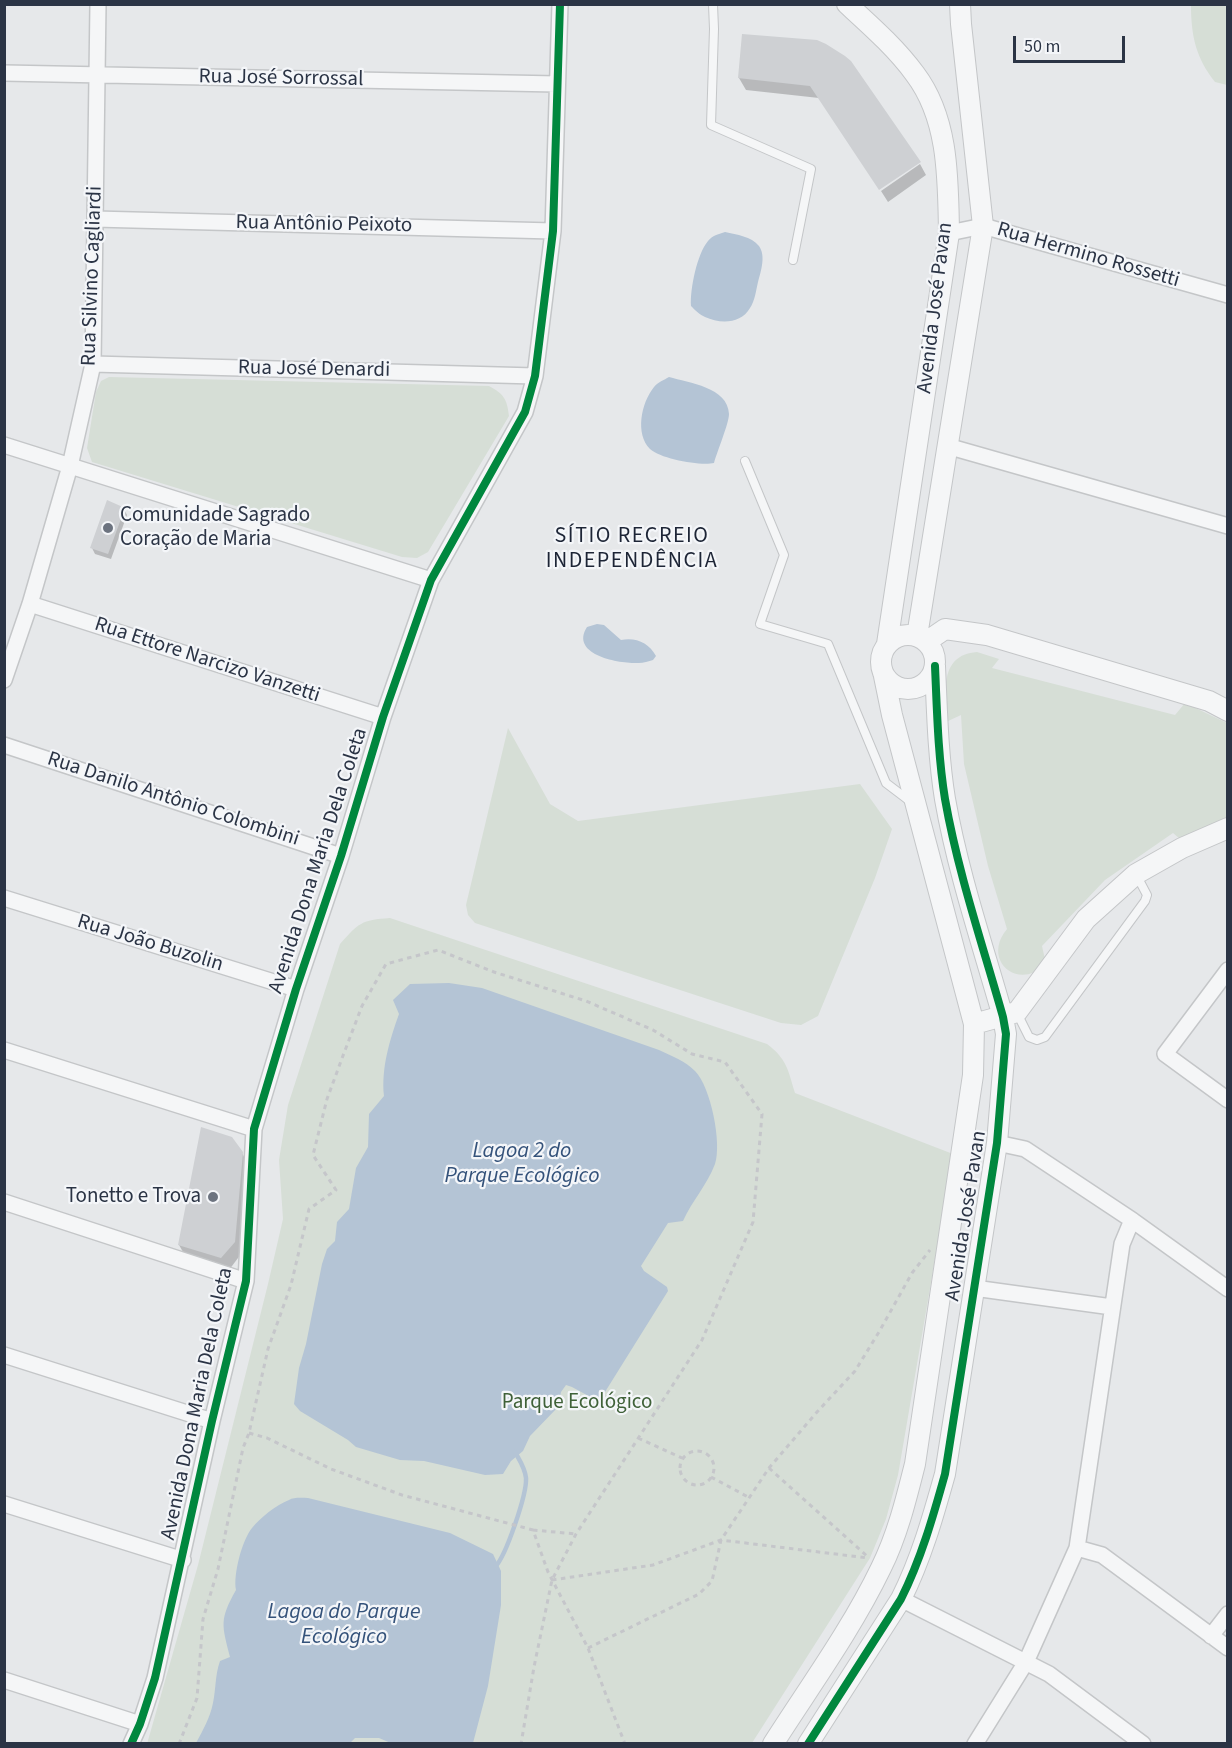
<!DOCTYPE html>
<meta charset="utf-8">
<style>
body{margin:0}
#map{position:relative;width:1232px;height:1748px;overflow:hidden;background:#e6e8ea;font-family:"Source Sans 3",sans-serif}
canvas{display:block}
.frame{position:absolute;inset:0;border:6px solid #2b3445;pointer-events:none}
.scale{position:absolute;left:1013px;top:36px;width:112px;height:27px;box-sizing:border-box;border:3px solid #2b3445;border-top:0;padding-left:8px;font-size:18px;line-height:21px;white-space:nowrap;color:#2b3445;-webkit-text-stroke:4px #f4f6f9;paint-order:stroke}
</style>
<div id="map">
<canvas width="1232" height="1748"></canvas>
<div class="frame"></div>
<div class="scale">50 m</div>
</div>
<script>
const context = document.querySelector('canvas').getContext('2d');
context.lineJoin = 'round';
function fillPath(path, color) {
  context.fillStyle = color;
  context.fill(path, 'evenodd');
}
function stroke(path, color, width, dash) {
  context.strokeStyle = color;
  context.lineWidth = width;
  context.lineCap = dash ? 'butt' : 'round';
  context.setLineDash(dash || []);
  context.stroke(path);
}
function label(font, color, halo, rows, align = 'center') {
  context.font = font + ' "Source Sans 3",sans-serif';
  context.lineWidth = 4.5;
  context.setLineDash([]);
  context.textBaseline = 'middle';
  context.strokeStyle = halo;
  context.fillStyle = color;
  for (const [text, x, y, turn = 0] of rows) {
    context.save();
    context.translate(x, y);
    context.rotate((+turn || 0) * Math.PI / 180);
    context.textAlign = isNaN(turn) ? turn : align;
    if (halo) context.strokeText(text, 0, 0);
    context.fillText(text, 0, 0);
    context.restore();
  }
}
fillPath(new Path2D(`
 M1191 5H1227V85L1215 82C1196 58 1191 36 1191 5Z
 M109 377 489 386C504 394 507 399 509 416L428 552 417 558 402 557 92 462 87 448 96 392 101 381Z
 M977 652 999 659 992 668 1175 715 1185 703 1227 723V817L1180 839 1173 833 1105 880 1042 946 1046 964C1018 992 981 960 1007 929L988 866 964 764 961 715 946 722C946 694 938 655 977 652Z
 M508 728 550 804 578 821 860 784 892 829 875 878 818 1016 801 1025 781 1023 475 923 468 915 466 905Z
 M390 918 767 1044C787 1059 788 1070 795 1093L953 1154 898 1475 886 1519 870 1558 752 1743 147 1744 198 1565 268 1284 283 1219 279 1160 288 1105 340 944C359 923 361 920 390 918Z`), '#d6ded6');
fillPath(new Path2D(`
 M725 232C737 235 751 236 759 246 766 256 761 271 758 282 756 290 755 301 750 308 741 324 720 324 705 317 700 315 695 310 691 306 690 289 697 254 708 241 713 235 719 234 725 232Z
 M669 377C689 383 728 387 729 414 729 423 717 452 714 463 700 466 661 459 650 449 635 434 641 403 654 387 658 382 664 380 669 377Z
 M597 624 604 625 621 640C636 637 649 643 656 656L653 660C649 661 643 663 639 663 620 664 569 655 587 627Z
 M449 983 482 988 659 1050C672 1056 685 1061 695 1071 711 1087 722 1144 715 1164 707 1185 692 1201 683 1221L668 1223 641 1266 644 1271 667 1287 668 1291 600 1400H596L572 1387 566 1385 561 1392 558 1407 530 1436 523 1451 511 1461 503 1474 485 1475 424 1461 400 1460 356 1447 348 1440 300 1411 294 1404 299 1368 306 1344 322 1264 327 1249 335 1241 337 1222 349 1209 356 1168 368 1147 369 1114 384 1096C381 1068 390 1039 399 1014L393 1000 410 984Z
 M308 1498 450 1533 493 1554 501 1571V1605L488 1686 473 1743 393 1744 379 1738H355L349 1744 196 1743C203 1730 210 1718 213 1703 216 1689 215 1675 220 1661L230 1657C222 1625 219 1620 236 1590 233 1575 242 1540 252 1528 261 1517 276 1505 289 1500 294 1497 302 1498 308 1498Z`), '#b4c4d5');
fillPath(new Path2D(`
 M816 42 819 98 746 90 739 78Z
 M920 164 926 175 888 202 881 191Z
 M124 509 127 515 111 559 95 554 92 548Z
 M242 1153 249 1166 241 1254 229 1270 186 1257 179 1245Z`), '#0003');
stroke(new Path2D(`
 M495 1567C506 1556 527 1494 526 1478 525 1468 520 1461 515 1452`), '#b4c4d5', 4.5);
fillPath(new Path2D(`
 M742 34 817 40 826 44 845 56 851 61 921 162 879 190 810 86 738 78Z
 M107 500 125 508 108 554 90 548Z
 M201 1127 232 1137 243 1152 235 1242 221 1258 178 1245Z`), '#ced0d3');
const service = new Path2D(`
 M713 4 714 29 711 125 811 169 793 260
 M745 461 784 555 760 624 828 644 886 783 911 802
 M1017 1013 1029 1037 1037 1040 1045 1037 1145 901 1147 895 1137 876`);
const minor = new Path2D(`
 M4 73 557 84
 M95 219 553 231
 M949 233 983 226 1228 295
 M93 364 535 376
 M4 445 431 580
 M947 446 1228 526
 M30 604 383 717
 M4 680 30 604 70 466 93 364 98 4
 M4 745 341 856
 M4 898 296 989
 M1228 970 1165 1054 1228 1100
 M4 1050 254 1129
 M997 1143 1025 1149 1132 1220 1228 1289
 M4 1202 246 1281
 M974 1288 1112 1307
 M4 1355 212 1421
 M4 1504 183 1560
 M1077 1548 1102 1555 1228 1648
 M901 1599 1049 1674 1143 1744
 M1211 1636 1228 1614
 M4 1680 140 1724
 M131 1744 140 1724 155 1678 212 1421 246 1281 254 1129 296 989 341 856 383 717 431 580 525 412 535 376 553 231 560 4
 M975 1744 1026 1662 1077 1548 1122 1244 1132 1220`);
const tertiary = new Path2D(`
 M847 4C871 26 896 48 915 74 949 119 948 179 949 233L887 644
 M881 662a27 27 0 1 1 54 0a27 27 0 1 1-54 0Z
 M917 636 983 226 961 24 960 4
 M926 642 945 629 987 635 1209 701 1228 711
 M974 1024 1017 1012 1086 919 1136 874 1182 848 1228 828
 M773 1744C810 1686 851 1630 881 1568 897 1536 906 1500 915 1464L973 1075 974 1024 892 715 884 676
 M808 1744 901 1599C921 1559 933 1517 945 1474L997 1143 1006 1034 1003 1017C983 946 958 873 945 799 938 756 937 711 935 666`);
stroke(service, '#c4c6c8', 10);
stroke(minor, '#c4c6c8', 18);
stroke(tertiary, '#c4c6c8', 22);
stroke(new Path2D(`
 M249 1433 267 1438 331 1469 402 1495 533 1530 548 1572 588 1648 625 1744
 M638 1438 682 1458
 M680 1468a17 17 0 1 1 34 0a17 17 0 1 1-34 0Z
 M769 1468 868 1557
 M711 1477 750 1498
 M533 1530 576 1534
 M552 1580 653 1565 721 1540 868 1558
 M588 1648 699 1594 712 1581 721 1540 769 1468 817 1412 855 1371 879 1332 912 1273 930 1250
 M179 1744 197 1698 203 1619 218 1569 243 1448 249 1433 268 1349 291 1285 309 1209 336 1190 313 1155 327 1099 344 1053 362 1006 386 964 438 950 494 972 586 1001 653 1030 692 1054 725 1062 762 1114 753 1222 702 1340 576 1534 552 1580 534 1667 521 1744`), '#c5c6ca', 3, [4.5, 4.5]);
stroke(service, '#f5f6f7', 8);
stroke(minor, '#f5f6f7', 15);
stroke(tertiary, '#f5f6f7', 20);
stroke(new Path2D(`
 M131 1744 140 1724 155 1678 212 1421 246 1281 254 1129 296 989 341 856 383 717 431 580 525 412 535 376 553 231 560 4
 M808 1744 901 1599C921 1559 933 1517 945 1474L997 1143 1006 1034 1003 1017C983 946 958 873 945 799 938 756 937 711 935 666`), '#00873e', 8);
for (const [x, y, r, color] of [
 [108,528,6,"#6c737f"],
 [213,1197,6,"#6c737f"]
]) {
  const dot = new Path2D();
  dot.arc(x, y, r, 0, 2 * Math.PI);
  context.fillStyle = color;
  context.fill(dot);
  stroke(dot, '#f4f6f9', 2);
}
label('21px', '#2b3445', '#f4f6f9', [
 ["Rua José Sorrossal",281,79,1],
 ["Rua Antônio Peixoto",324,225,1],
 ["Rua Hermino Rossetti",1088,256,16],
 ["Rua Silvino Cagliardi",93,276,-88],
 ["Avenida José Pavan",936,308,-83],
 ["Rua José Denardi",314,370,1],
 ["Rua Ettore Narcizo Vanzetti",207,661,18],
 ["Rua Danilo Antônio Colombini",173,800,18],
 ["Avenida Dona Maria Dela Coleta",319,861,-72],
 ["Rua João Buzolin",150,944,17],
 ["Avenida José Pavan",967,1216,-81],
 ["Avenida Dona Maria Dela Coleta",198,1404,-78]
]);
label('21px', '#2b3445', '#f4f6f9', [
 ["Comunidade Sagrado",120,516],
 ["Coração de Maria",120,540],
 ["Tonetto e Trova",201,1197,"right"]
], 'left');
label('21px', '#3f6138', '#f4f6f9', [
 ["Parque Ecológico",577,1403]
]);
context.letterSpacing = '1.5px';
label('22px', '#1d2536', '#f4f6f9', [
 ["SÍTIO RECREIO",632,537],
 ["INDEPENDÊNCIA",632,562]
]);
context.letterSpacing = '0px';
label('italic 22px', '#34527a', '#f4f6f9', [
 ["Lagoa 2 do",522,1152],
 ["Parque Ecológico",522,1177],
 ["Lagoa do Parque",344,1613],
 ["Ecológico",344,1638]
]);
</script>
